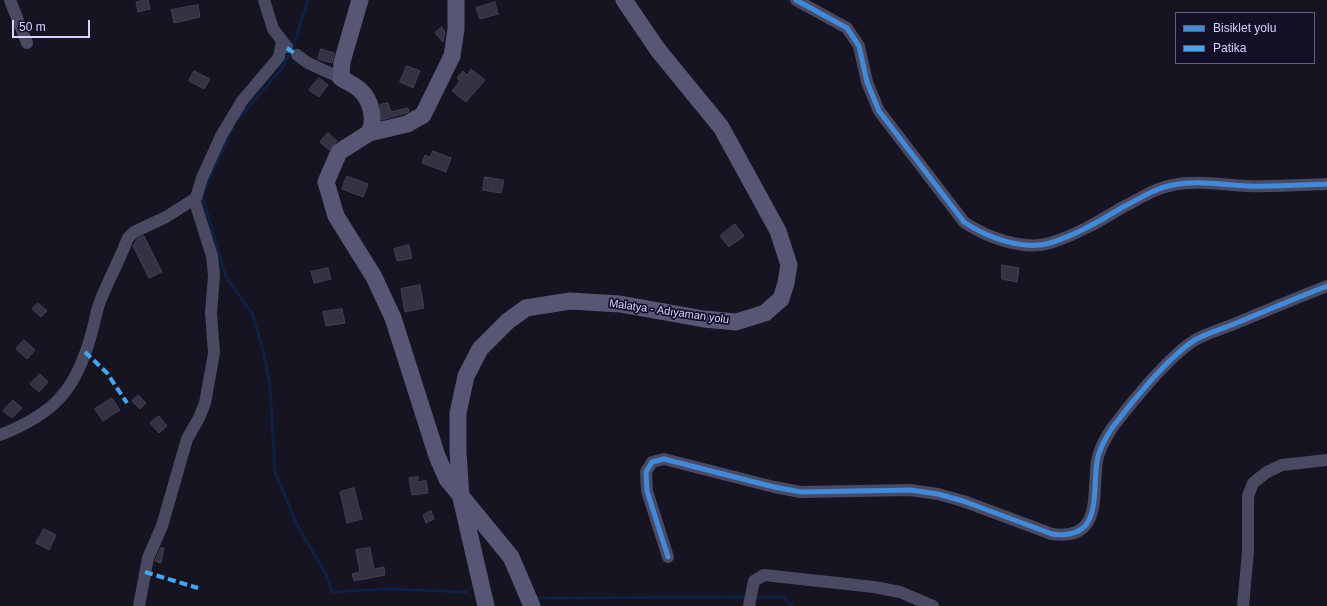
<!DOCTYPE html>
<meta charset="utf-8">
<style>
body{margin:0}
#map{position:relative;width:1327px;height:606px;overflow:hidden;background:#161421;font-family:Arial,sans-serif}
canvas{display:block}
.legend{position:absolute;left:1175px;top:12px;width:140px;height:52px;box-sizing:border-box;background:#130f26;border:1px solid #625e7d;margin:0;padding:5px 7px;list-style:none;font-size:12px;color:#d9d4ff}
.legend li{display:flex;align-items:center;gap:8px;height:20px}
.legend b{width:20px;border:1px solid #625e7d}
.scale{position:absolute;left:12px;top:20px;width:78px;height:18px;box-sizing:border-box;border:2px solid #d9d4ff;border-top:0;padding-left:5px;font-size:12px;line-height:14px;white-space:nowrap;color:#d9d4ff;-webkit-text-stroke:3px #130f26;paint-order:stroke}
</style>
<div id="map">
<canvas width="1327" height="606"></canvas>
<ul class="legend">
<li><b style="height:5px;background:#408adc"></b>Bisiklet yolu</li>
<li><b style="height:5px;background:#3fa9f5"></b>Patika</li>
</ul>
<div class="scale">50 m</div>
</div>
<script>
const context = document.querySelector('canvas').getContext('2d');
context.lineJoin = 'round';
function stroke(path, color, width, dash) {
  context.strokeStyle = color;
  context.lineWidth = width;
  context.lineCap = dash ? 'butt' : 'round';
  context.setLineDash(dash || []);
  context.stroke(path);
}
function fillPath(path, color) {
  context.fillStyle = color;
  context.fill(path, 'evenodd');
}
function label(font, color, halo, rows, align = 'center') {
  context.font = font + ' Arial,sans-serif';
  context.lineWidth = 3.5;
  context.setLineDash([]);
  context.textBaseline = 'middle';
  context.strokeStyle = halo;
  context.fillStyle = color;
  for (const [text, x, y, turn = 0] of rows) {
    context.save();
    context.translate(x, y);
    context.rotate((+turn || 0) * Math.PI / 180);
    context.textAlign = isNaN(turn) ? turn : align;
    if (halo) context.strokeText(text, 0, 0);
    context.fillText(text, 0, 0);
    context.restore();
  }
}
stroke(new Path2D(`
 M239 118 283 67 295 41 308 0
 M233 127 202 195 226 277 252 313 262 346 270 384 275 472 298 527 327 576 332 592 388 589 467 592
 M754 597H783L793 606
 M534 598 749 597`), '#0d2144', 3);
const building = new Path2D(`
 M148 0 150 9 138 12 136 2Z
 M495 2 498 14 480 19 476 8Z
 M198 5 200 17 174 23 171 10Z
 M442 27 445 32 443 42 435 33Z
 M321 49 334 53 332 63 318 59Z
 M407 66 420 71 413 88 400 82Z
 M471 69 485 80 466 102 452 91 460 81 457 78 463 71 467 75Z
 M194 71 210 79 204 89 189 81Z
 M319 78 328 85 319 97 309 90Z
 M388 103 391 112 408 108 409 112 382 120 380 105Z
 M328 133 337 141 329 150 320 142Z
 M433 151 451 158 446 172 422 163 425 155 430 157Z
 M347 176 368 184 363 197 342 189Z
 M485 177 504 180 501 193 483 190Z
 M735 224 744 236 729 247 720 236Z
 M144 236 162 272 149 278 133 246 138 238Z
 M409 245 412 258 397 261 394 249Z
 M1002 265 1019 268 1017 282 1002 279Z
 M328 268 331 279 314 283 311 272Z
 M420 285 424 308 405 312 401 289Z
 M38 303 47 311 41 317 32 309Z
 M342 309 345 323 326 326 323 312Z
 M24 340 35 350 27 359 16 349Z
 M40 374 48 382 39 392 30 384Z
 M138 395 146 403 140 409 132 401Z
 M112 398 120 410 103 421 95 409Z
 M13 400 22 408 12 418 3 411Z
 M159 416 167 426 159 433 150 423Z
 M418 477V482L426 480 428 493 412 495 409 478Z
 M354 488 362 519 347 523 340 492Z
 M431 511 434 519 426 523 423 515Z
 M44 529 56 535 49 550 36 543Z
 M161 548H164L161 563 155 561Z
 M370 548 374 569 384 567 385 575 354 581 352 574 360 572 356 550Z`);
fillPath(building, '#343243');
stroke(building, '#433f54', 1);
stroke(new Path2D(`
 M10 0 27 43
 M264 0 273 29 287 47
 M796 0 847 28 859 46 867 82 879 111 964 222C986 237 1023 251 1050 243 1076 235 1100 221 1123 207 1139 199 1155 188 1173 185 1197 180 1223 185 1248 186 1274 187 1301 185 1327 184
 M297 55 308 63 341 78
 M0 435C54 414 76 390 91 335 95 323 96 310 101 299 109 279 120 259 128 238L134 232 166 217 196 198 202 178 221 136 242 101 279 57 282 41
 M668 557 647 491 646 472 652 462 664 459 774 487 801 492 910 490 938 494 963 501 1052 534C1103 541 1092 495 1097 461 1099 449 1105 439 1112 428 1130 404 1169 356 1195 340 1207 333 1222 329 1234 324 1265 311 1296 298 1327 286
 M139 606 148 558 162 526 187 439 199 418 205 403 214 353 211 313 214 275 212 256 194 199
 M749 606 754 581 764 575 874 587 900 592 933 606
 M1243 606 1248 552V496L1253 483 1267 472 1282 465 1327 460`), '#4a4962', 12);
stroke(new Path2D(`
 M360 0 342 62 341 78C347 82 355 85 360 90 371 100 376 120 369 133
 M456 0V29L452 56 423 115 407 124 369 133 339 152 326 182 336 216 374 277 393 318 437 456 447 479 511 557 532 606
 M486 606 461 498 458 452V413L466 376 480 349 508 321 526 308 570 301 620 304 704 319 736 322 765 313 781 299 786 283 789 265 778 231 721 127 658 50 624 0`), '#575674', 17);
stroke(new Path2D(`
 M287 48 297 55
 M85 352 107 373 127 403
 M145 572 198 588`), '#3fa9f5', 4, [8, 4]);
stroke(new Path2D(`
 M796 0 847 28 859 46 867 82 879 111 964 222C986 237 1023 251 1050 243 1076 235 1100 221 1123 207 1139 199 1155 188 1173 185 1197 180 1223 185 1248 186 1274 187 1301 185 1327 184
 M668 557 647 491 646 472 652 462 664 459 774 487 801 492 910 490 938 494 963 501 1052 534C1103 541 1092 495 1097 461 1099 449 1105 439 1112 428 1130 404 1169 356 1195 340 1207 333 1222 329 1234 324 1265 311 1296 298 1327 286`), '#408adc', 5);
label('11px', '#d9d4ff', '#130f26', [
 ["Malatya - Adıyaman yolu",669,312,8]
]);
</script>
